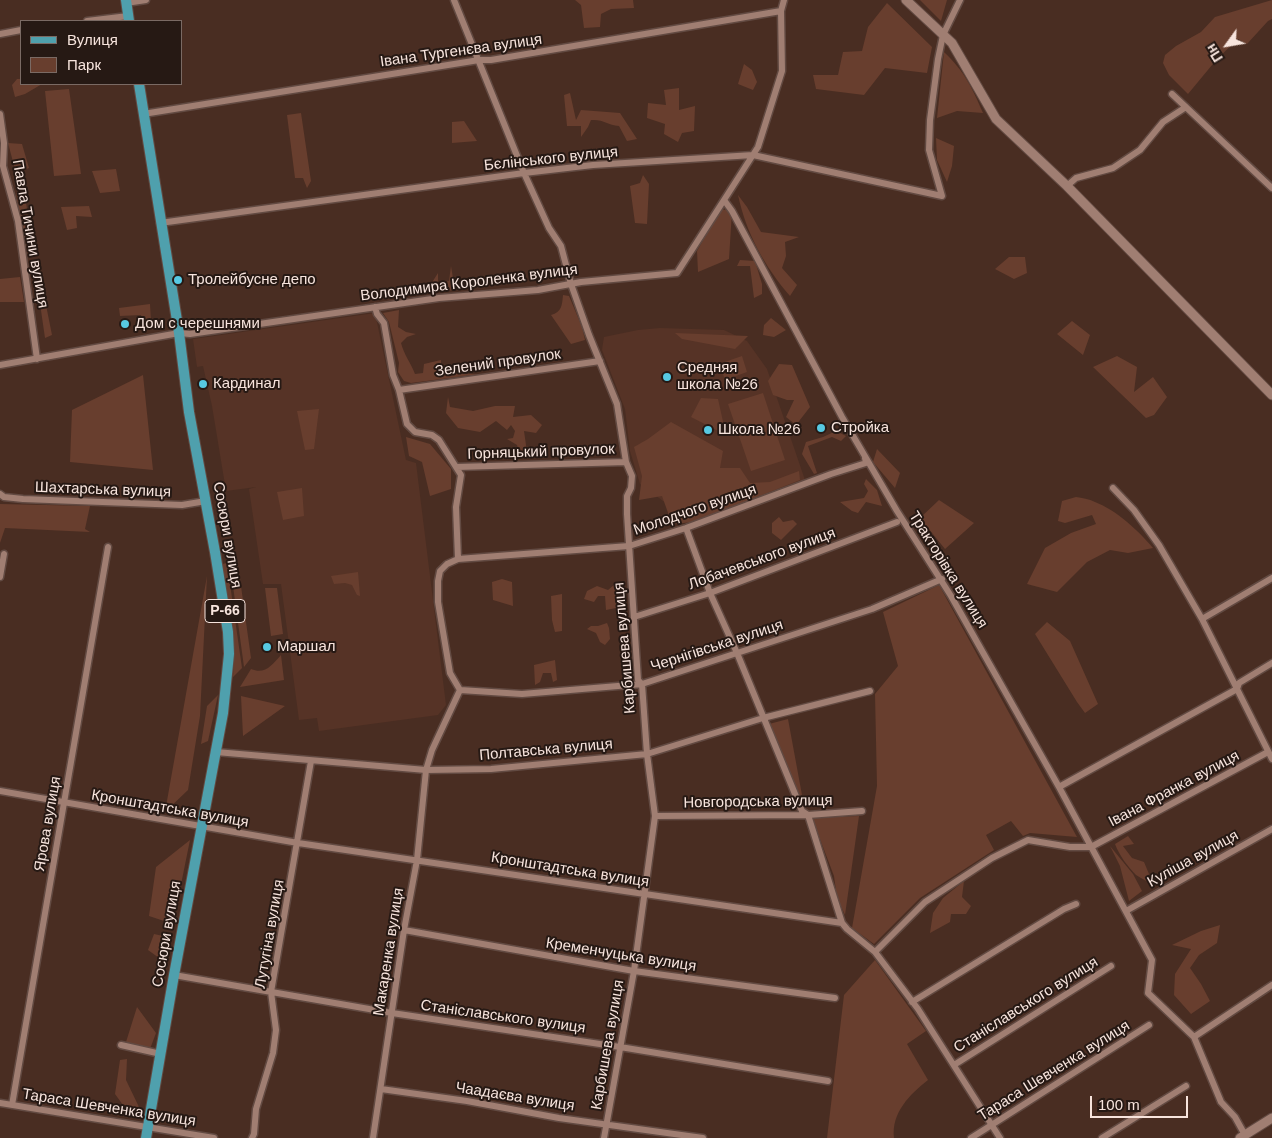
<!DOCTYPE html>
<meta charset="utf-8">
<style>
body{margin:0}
#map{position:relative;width:1272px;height:1138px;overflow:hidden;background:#492d22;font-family:Helvetica,sans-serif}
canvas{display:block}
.legend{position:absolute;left:20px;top:20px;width:162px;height:65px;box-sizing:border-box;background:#261914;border:1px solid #7a6a64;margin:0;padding:6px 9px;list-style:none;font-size:15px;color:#f7e4dd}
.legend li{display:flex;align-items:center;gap:10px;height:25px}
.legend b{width:25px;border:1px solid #7a6a64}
.north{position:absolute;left:1202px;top:20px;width:50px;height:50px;-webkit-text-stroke:4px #261914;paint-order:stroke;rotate:238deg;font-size:14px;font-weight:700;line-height:20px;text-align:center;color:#f7e4dd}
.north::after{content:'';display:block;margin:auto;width:18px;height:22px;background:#f7e4dd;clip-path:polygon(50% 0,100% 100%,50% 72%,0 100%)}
.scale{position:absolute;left:1090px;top:1096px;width:98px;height:22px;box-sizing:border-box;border:2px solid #f7e4dd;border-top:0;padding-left:6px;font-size:15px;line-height:18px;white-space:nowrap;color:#f7e4dd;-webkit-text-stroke:4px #261914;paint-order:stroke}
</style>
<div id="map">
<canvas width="1272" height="1138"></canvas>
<ul class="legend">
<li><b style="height:6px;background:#4fa0ad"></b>Вулиця</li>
<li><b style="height:14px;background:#683e2e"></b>Парк</li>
</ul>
<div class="north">Пн</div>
<div class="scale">100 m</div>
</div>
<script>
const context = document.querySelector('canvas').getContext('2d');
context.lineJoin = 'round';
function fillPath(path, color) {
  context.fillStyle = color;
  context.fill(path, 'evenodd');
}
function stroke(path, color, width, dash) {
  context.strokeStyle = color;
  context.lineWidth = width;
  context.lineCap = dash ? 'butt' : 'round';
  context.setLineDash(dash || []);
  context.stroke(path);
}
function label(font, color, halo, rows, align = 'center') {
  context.font = font + ' Helvetica,sans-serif';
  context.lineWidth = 4;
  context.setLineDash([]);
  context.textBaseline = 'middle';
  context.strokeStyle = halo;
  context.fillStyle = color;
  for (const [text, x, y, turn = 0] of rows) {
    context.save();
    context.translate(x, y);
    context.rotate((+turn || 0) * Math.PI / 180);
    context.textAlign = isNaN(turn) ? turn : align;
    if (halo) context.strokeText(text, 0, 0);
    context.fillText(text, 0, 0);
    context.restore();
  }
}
fillPath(new Path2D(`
 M375 313 406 460 416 463 446 705 438 715 319 731 317 718 299 720 281 584H263L249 489 256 487 226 491 212 406 203 366 197 367 193 339Z
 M660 328 724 330 747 341 767 369 805 480 693 523 640 484 630 451 625 409 602 350 603 343 604 337 638 330Z`), '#563326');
fillPath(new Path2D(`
 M575 0H633L634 8 611 9 601 14 600 27 584 28 581 5Z
 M920 0H947L941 21Z
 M1272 0V19L1268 21 1247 44 1238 39 1217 59 1188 94 1169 75 1163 63 1165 55 1176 46 1201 32 1215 17Z
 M887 3 932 47 927 73 885 68 864 95 816 89 813 75H838L843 52 862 51 868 27Z
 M944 52C964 71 972 87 983 113L957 111 937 118Z
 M744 64 752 70 757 82 753 90 738 84Z
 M17 79H21V84H42L25 94 15 97 12 85Z
 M679 88V110L695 106 694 131 682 133 678 142 664 134 665 124 647 118 648 103 666 105 664 90Z
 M69 89 81 174 54 176 45 91Z
 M570 93 576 120 581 110 620 113 637 139 627 141 619 126C607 125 604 119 591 120L588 127 581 137V126H567L564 95Z
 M301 113 311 181 307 188 303 178H295L287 115Z
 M464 121 477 141 452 143V122Z
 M936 138 954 146 952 166 947 182 937 160Z
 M8 143 22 144 29 168 16 173Z
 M116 169 120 191 100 193 92 171Z
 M643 175 649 184 647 224 635 223 630 186 640 183Z
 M24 190 34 253 27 254 16 193Z
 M738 195 747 207 761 232 799 237 785 242 786 256 782 268 797 285 790 296C765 267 746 233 738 195Z
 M89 206 92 217 76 216 77 228 67 230 61 207Z
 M721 209 732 211 729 259 698 272 697 251Z
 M1009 257H1025L1027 273 1014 279 995 269Z
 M740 260 755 261 762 284V294L754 298 750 266H737Z
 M451 266 453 278V290L430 293 431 284 438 273V284L449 281Z
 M35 269 39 270 52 335 45 338Z
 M20 277 24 302H0V279Z
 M563 295 569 296 582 327 585 340 571 344 551 315C562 312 562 305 563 295Z
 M150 304 151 322 144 324 141 315 120 316 119 308Z
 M399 310 398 327 406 332 416 334 407 337 401 343C404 355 411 363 415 374L423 373 424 364 441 360V368L453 374H480L411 383 404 381 398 372 399 363 389 322 383 313Z
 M771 318 786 330 774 337 763 335 764 325Z
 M1072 321 1090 335 1083 355 1057 334Z
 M675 333 748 336 735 349 682 339Z
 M742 356 747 372 725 380 719 364Z
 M1117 356 1137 367 1134 392 1153 377 1167 397 1154 415 1146 418 1093 367Z
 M779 364 792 365 810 407 796 425 786 417 794 400H787L773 395 768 381Z
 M143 375 153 470 70 462 72 410Z
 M763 393 785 460 751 471 728 404Z
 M448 397 450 407 473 411 495 406H515L513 417 531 415 542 425 536 433 524 431 527 452 519 453 517 445 507 439 513 438 515 431 511 425 507 430 496 421 480 432 458 428 446 413Z
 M701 398 718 399 726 435 691 417Z
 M319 409 314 449 305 450 297 411Z
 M671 422 723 451 720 468H740L750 483 770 482 799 471 800 480 694 522 672 524 662 496 639 500 642 476 634 447 648 439Z
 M836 431 846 436 841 441 832 437 808 446 817 473 814 474 802 454 806 442 823 437Z
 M406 437 430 444 451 469V489L430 496 422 462 409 456Z
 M877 449 900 473 895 488 873 462Z
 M866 479 877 490 882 506 866 502 858 513 852 511 840 502 864 498 868 491 864 484Z
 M302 488 304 516 283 520 277 492Z
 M1076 497C1082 498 1089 499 1095 502 1116 510 1138 530 1153 548L1128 553 1110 550 1087 562 1057 592 1027 584 1045 548 1071 533 1096 524 1092 515 1065 523 1058 521 1062 501Z
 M939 500 974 523 945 549 920 518Z
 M0 504 90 506 85 529 90 532 5 528 0 543Z
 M779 517 783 522 793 520 797 524 781 540 772 533V523Z
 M227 563 242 668 233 677C236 640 229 604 222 567V564Z
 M230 564 238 566 240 579 251 658 244 667Z
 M358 572 360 596 357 595 352 585 345 583 334 584 331 576Z
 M207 576 200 716 188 790 165 812Z
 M502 579 512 582 513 606 493 600 492 582Z
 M614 585 622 586V597L618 600 616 608 606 610 605 596H598L594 602 584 599 587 591 597 586 608 590Z
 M939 585 1077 837 1030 833 1023 836 1011 821 986 835 994 850 920 898 874 944 852 928 877 786 875 694 898 666 883 612Z
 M265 588H277L283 634 271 636Z
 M562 594V631L555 632 552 620 551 596Z
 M1047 622 1070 641 1098 704 1085 713 1077 702 1035 634Z
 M607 623 609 628 610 639 605 645 600 642 596 633 587 629 591 626H598Z
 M281 655 284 680 240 687 251 669C265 675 272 665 281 655Z
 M555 660 557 680 553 682 551 673H543L540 682 535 685 534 665Z
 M218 695 208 741 201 744 207 706Z
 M241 696 285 706 243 736Z
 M788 719 802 795 799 796 769 724Z
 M859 816 845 915 837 898 834 876 812 818Z
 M1128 836 1134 844 1123 846 1132 858 1144 862 1154 886C1148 881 1142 879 1136 875 1128 867 1119 855 1115 844Z
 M190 840 173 924 149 916 156 867Z
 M1110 846 1133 874 1142 891 1129 901 1120 866Z
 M964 881 962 897 971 906 966 914H951L950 922 930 933 933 913 943 898Z
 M1220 925 1217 943 1199 955 1190 968 1201 984 1210 1001 1191 1014 1174 995 1175 974 1191 949 1172 945 1201 931Z
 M154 934 172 938 166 963 148 950Z
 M875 960 926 1031 907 1044 928 1080C910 1094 891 1113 894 1138H827L844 995Z
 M137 1007 156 1033 150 1049 126 1042Z
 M127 1059 126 1080 139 1107 134 1114 128 1112 115 1094 120 1060Z`), '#683e2e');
const street = new Path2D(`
 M454 0 524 173 549 228 561 246 571 284 589 335 617 404 626 462 632 476 631 488 627 496V514L638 680 642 684 647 754 655 816 634 971 604 1138
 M784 0 781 11 782 71 758 147 724 200 732 211 842 417 897 511 951 596 1059 787 1152 960 1148 993 1194 1037 1221 1102 1235 1117 1245 1135
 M126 3 146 0
 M87 21 128 16
 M0 34 21 30
 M1172 94 1272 188
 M0 114 4 143 3 166 18 221 37 359
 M143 114 479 60H491L781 11
 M1067 186 1076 178 1113 168 1140 150 1163 122 1186 107
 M160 223 524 173 593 165 753 155 942 196 929 150 930 120 938 59 943 35 960 0
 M375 307 377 314 384 323 393 375 399 390 407 424 415 432 432 435 439 440 461 475 456 507 458 559 447 564 440 571 438 581V602L450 673 460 690
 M0 365 179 333 190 334 439 298 538 290 581 282 677 273 724 200
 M399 390 600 361
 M457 467 626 462
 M1113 488 1134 510 1159 545 1202 619 1272 759
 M0 494 4 497 23 499 182 505 206 501
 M686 528 710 593 737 653 802 811 808 815 842 923
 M458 559 629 546 686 528 831 474 866 463 865 458
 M0 577 4 554
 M634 617 710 593 897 522
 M1202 619 1272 578
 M460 690 522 694 642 684 872 609 942 579
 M216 752 426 770 491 769 647 754 763 718 870 691
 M1059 787 1237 689 1239 683 1272 663
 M0 791 298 843 842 923 847 929 875 952 925 902 992 858 1028 840 1070 847H1091L1268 752
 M655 816 808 815 862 811
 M1126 911 1272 829
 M404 930 634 971 835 998
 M875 952 918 1009 1000 1138
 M174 975 392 1013 620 1047 828 1081
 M912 1002 1064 909 1076 904
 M1194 1037 1272 985
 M121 1045 161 1054
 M954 1065 1111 966
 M381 1089 467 1101 559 1118 703 1138
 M0 1103 214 1138
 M12 1105 108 547
 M252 1138 254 1134 256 1109 273 1053 276 1030 271 992 311 761
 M373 1138 404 930 417 860 426 770 432 750 460 690
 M971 1138 1149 1025
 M1102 1138 1186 1086`);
const secondary = new Path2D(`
 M906 0 952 43 996 119 1067 186 1272 395
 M1240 1138 1272 1118`);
const primary = new Path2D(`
 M126 0 129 21
 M139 84 179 333 189 412 215 552 228 632 229 654 223 713 174 975 146 1138`);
stroke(street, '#624a42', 9);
stroke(secondary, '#624a42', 11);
stroke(primary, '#624a42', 12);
stroke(street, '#a07e72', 6);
stroke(secondary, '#a07e72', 9);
stroke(primary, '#4fa0ad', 10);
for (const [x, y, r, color] of [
 [178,280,5,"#57c9e2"],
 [125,324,5,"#57c9e2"],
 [667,377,5,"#57c9e2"],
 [203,384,5,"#57c9e2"],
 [821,428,5,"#57c9e2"],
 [708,430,5,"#57c9e2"],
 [267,647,5,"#57c9e2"]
]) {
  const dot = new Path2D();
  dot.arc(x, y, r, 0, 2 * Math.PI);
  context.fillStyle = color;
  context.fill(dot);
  stroke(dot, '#261914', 2);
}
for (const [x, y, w] of [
 [225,611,40]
]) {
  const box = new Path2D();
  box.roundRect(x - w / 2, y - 11.5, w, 23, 4);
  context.fillStyle = '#261914';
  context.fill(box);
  stroke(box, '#f7e4dd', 1);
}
label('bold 14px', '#f7e4dd', null, [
 ["Р-66",225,611]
]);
label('15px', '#f7e4dd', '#261914', [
 ["Івана Тургенєва вулиця",461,51,-8],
 ["Бєлінського вулиця",551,159,-6],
 ["Павла Тичини вулиця",30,234,80],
 ["Володимира Короленка вулиця",469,283,-7],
 ["Зелений провулок",498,363,-8],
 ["Горняцький провулок",541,452,-2],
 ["Шахтарська вулиця",103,490,2],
 ["Молодчого вулиця",695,510,-19],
 ["Сосюри вулиця",227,535,80],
 ["Лобачевського вулиця",762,559,-20],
 ["Тракторівка вулиця",948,570,58],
 ["Чернігівська вулиця",717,646,-18],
 ["Карбишева вулиця",625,648,-95],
 ["Полтавська вулиця",546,750,-5],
 ["Івана Франка вулиця",1174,789,-28],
 ["Новгородська вулиця",758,802,-1],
 ["Кронштадтська вулиця",170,809,10],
 ["Ярова вулиця",48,824,-80],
 ["Куліша вулиця",1193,859,-29],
 ["Кронштадтська вулиця",570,870,9],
 ["Сосюри вулиця",167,934,-80],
 ["Лутугіна вулиця",270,934,-80],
 ["Макаренка вулиця",389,952,-81],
 ["Кременчуцька вулиця",621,955,9],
 ["Станіславського вулиця",1026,1005,-32],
 ["Станіславського вулиця",503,1017,8],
 ["Карбишева вулиця",608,1045,-80],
 ["Тараса Шевченка вулиця",1054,1071,-32],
 ["Чаадаєва вулиця",515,1097,9],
 ["Тараса Шевченка вулиця",109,1108,9]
]);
label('15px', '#f7e4dd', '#261914', [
 ["Тролейбусне депо",188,280],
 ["Дом с черешнями",135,324],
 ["Средняя",677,368],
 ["школа №26",677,385],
 ["Кардинал",213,384],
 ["Стройка",831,428],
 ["Школа №26",718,430],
 ["Маршал",277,647]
], 'left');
</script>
